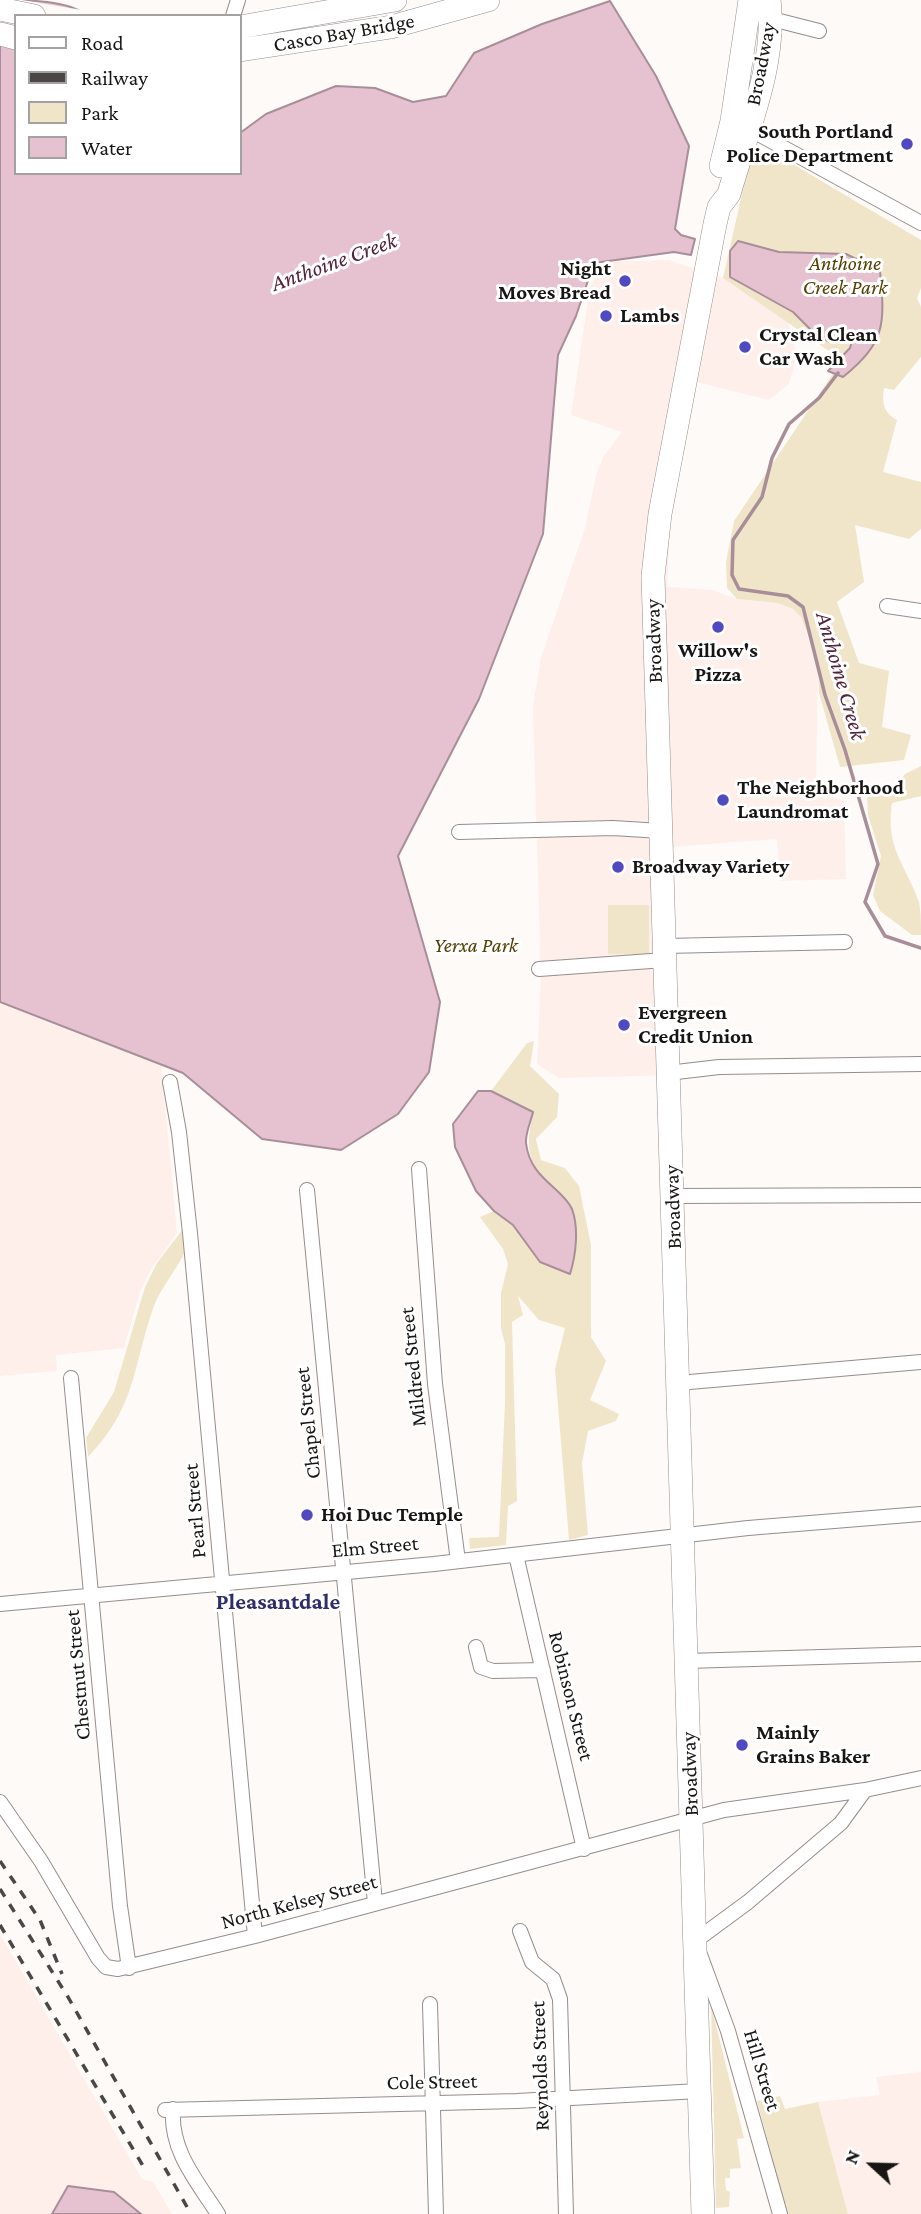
<!DOCTYPE html>
<style>
body{margin:0}
#map{position:relative;width:921px;height:2214px;overflow:hidden;background:#fefaf8;font-family:"Crimson Pro",serif}
canvas{display:block}
.legend{position:absolute;left:14px;top:14px;width:228px;height:161px;box-sizing:border-box;background:#fff;border:2px solid #a3a2a1;margin:0;padding:9px 12px;list-style:none;font-size:21px;color:#181615}
.legend li{display:flex;align-items:center;gap:14px;height:35px}
.legend b{width:35px;border:2px solid #a3a2a1}
.north{position:absolute;left:837px;top:2130px;width:70px;height:70px;-webkit-text-stroke:5px #fff;paint-order:stroke;rotate:292deg;font-size:19px;font-weight:700;line-height:28px;text-align:center;color:#181615}
.north::after{content:'';display:block;margin:auto;width:24px;height:32px;background:#181615;clip-path:polygon(50% 0,100% 100%,50% 72%,0 100%)}
</style>
<div id="map">
<canvas width="921" height="2214"></canvas>
<ul class="legend">
<li><b style="height:9px;background:#fff"></b>Road</li>
<li><b style="height:9px;background:#4a4746"></b>Railway</li>
<li><b style="height:19px;background:#f1e5c9"></b>Park</li>
<li><b style="height:19px;background:#e6c2d1"></b>Water</li>
</ul>
<div class="north">N</div>
</div>
<script>
const context = document.querySelector('canvas').getContext('2d');
context.lineJoin = 'round';
function fillPath(path, color) {
  context.fillStyle = color;
  context.fill(path, 'evenodd');
}
function stroke(path, color, width, dash) {
  context.strokeStyle = color;
  context.lineWidth = width;
  context.lineCap = dash ? 'butt' : 'round';
  context.setLineDash(dash || []);
  context.stroke(path);
}
function label(font, color, halo, rows, align = 'center') {
  context.font = font + ' "Crimson Pro",serif';
  context.lineWidth = 6;
  context.setLineDash([]);
  context.textBaseline = 'middle';
  context.strokeStyle = halo;
  context.fillStyle = color;
  for (const [text, x, y, turn = 0] of rows) {
    context.save();
    context.translate(x, y);
    context.rotate((+turn || 0) * Math.PI / 180);
    context.textAlign = isNaN(turn) ? turn : align;
    if (halo) context.strokeText(text, 0, 0);
    context.fillText(text, 0, 0);
    context.restore();
  }
}
fillPath(new Path2D(`
 M669 260 723 278 788 322 797 355 789 384 769 400 697 382 670 521 667 587 712 590 737 599 778 603 793 609 801 617 818 667 816 791 844 801 846 879 780 881 777 839 672 847 679 1075 559 1078 537 1064 541 977 533 707 541 658 585 528 596 476 603 457 622 432 571 415 590 287 605 262Z
 M0 1002 161 1063 177 1233 151 1269 140 1292 124 1348 56 1355 57 1371 0 1376Z
 M0 1934 142 2179 153 2182 172 2214H0Z
 M921 2072V2214H848L818 2102 880 2095 876 2077Z`), '#ffefea');
fillPath(new Path2D(`
 M766 153 776 154 921 240V288L917 298 921 307V357L894 390 884 388C882 403 883 412 897 420L883 472 921 482V529L909 539 855 525 864 582 837 602 859 663 889 671 882 727 911 735 904 760 840 767 819 693 818 661 801 617 793 609 778 603 737 599 727 588 726 562 734 521 842 360 723 278 748 167 757 156Z
 M921 766V796L892 803C885 848 905 863 919 902 921 912 921 925 921 935H912L880 911 873 895 881 856 868 815 867 793 893 790 905 774Z
 M608 905H649V954H608Z
 M534 1041 530 1066 559 1094 557 1117 536 1139 541 1160 565 1168 579 1186 591 1245V1337L606 1361 590 1400 619 1414 616 1421 588 1431 582 1463 588 1535 569 1540 555 1369 565 1328 539 1320 518 1296 523 1315 512 1322 517 1501 508 1506 506 1545 470 1549 469 1538 499 1537 505 1403V1344L501 1328V1293L508 1264 503 1249 480 1217 494 1211 513 1225 541 1262 570 1273 571 1208C537 1171 521 1166 533 1112L491 1091 527 1043Z
 M183 1229C184 1235 187 1244 185 1250 182 1262 160 1289 154 1306 132 1368 137 1406 88 1457L86 1438 114 1392 145 1287 157 1263Z
 M711 2005 744 2138 737 2139 741 2168 730 2169V2178H725L726 2190 730 2192 729 2207 716 2208Z
 M780 2096 785 2109 818 2102 848 2214H787L757 2101Z`), '#f1e5c9');
const water = new Path2D(`
 M0 0C26 0 70 0 87 16H16V173H240V133L266 114 336 86 375 88 413 102 446 96 474 53 542 24 610 1 656 76 689 146 675 229 681 235 695 239 691 255 674 252 594 263 576 316 558 355 543 534 479 699 398 856 440 1002 429 1072 398 1114 341 1150 262 1139 183 1073 0 1002Z
 M738 241 779 252 846 254 880 271C885 324 886 342 843 377L828 371 850 348 852 341 830 342 816 335 793 312 730 277V251Z
 M478 1091H491L533 1112C531 1121 525 1134 526 1143 530 1179 562 1187 572 1209 579 1228 576 1255 570 1274L540 1262 513 1225 494 1211 476 1191 455 1147 453 1124Z
 M68 2186 114 2192 141 2214H52Z`);
fillPath(water, '#e6c2d1');
stroke(water, '#a88e99', 2);
fillPath(new Path2D(`
 M0 0H22L88 11 91 16H16V49L0 46Z`), '#fefaf8');
stroke(new Path2D(`
 M838 373 819 398 789 424 772 458 762 497 733 540 732 575 739 589 788 596 803 607 825 695 845 750 878 864 865 902 885 936 921 948`), '#a88e99', 3.5);
const street = new Path2D(`
 M233 16 238 0
 M764 17 819 31
 M744 126 921 223
 M887 606 921 611
 M459 832 613 828 661 831
 M665 946 845 942
 M539 969 665 960
 M668 1073 719 1067 921 1064
 M170 1082 179 1132 190 1233 255 1936
 M419 1169 435 1384 458 1561
 M307 1190 375 1903
 M673 1196 921 1195
 M71 1378 120 1906 129 1968
 M678 1383 921 1362
 M516 1555 584 1849
 M0 1604 434 1564 748 1528 921 1514
 M476 1647 481 1667 493 1671 543 1670
 M687 1661 921 1654
 M0 1802 41 1861 98 1958 106 1967 118 1969 255 1936 724 1810 865 1790 921 1778
 M520 1931 532 1962 553 1979 560 1999 566 2214
 M430 2004 436 2214
 M173 2109C170 2151 197 2181 218 2214
 M165 2110 517 2101 699 2091
 M780 2214 728 2031 695 1941 748 1902 841 1823 865 1790`);
const primary = new Path2D(`
 M0 9 34 16
 M240 27 395 0
 M0 34 16 38
 M240 50 391 27 488 0
 M721 166 732 121 750 0
 M703 2214 653 576 660 514 715 224 719 207 729 194C746 133 777 64 769 0`);
stroke(street, '#948d8b', 16);
stroke(primary, '#948d8b', 24);
stroke(street, '#fff', 14);
stroke(primary, '#fff', 23);
stroke(new Path2D(`
 M0 1861 40 1920 62 1974
 M0 1889 68 1997 191 2214
 M0 1925 146 2171`), '#4a4746', 3.5, [9, 9]);
for (const [x, y, r, color] of [
 [907,144,7,"#5149c0"],
 [625,281,7,"#5149c0"],
 [606,316,7,"#5149c0"],
 [745,347,7,"#5149c0"],
 [718,627,7,"#5149c0"],
 [723,800,7,"#5149c0"],
 [618,867,7,"#5149c0"],
 [624,1025,7,"#5149c0"],
 [307,1515,7,"#5149c0"],
 [742,1745,7,"#5149c0"]
]) {
  const dot = new Path2D();
  dot.arc(x, y, r, 0, 2 * Math.PI);
  context.fillStyle = color;
  context.fill(dot);
  stroke(dot, '#fff', 2.5);
}
label('21px', '#181615', '#fff', [
 ["Casco Bay Bridge",344,33,-10],
 ["Broadway",761,64,-79],
 ["Broadway",654,641,-92],
 ["Broadway",673,1207,-92],
 ["Mildred Street",413,1367,-96],
 ["Chapel Street",308,1423,-96],
 ["Pearl Street",195,1511,-95],
 ["Elm Street",375,1547,-5],
 ["Chestnut Street",78,1675,-95],
 ["Robinson Street",571,1696,76],
 ["Broadway",690,1774,-92],
 ["North Kelsey Street",299,1902,-15],
 ["Reynolds Street",540,2066,-92],
 ["Hill Street",762,2070,73],
 ["Cole Street",432,2082,-1]
]);
label('bold 21px', '#181615', '#fff', [
 ["South Portland",893,132,"right"],
 ["Police Department",893,156,"right"],
 ["Night",611,269,"right"],
 ["Moves Bread",611,293,"right"],
 ["Lambs",620,316],
 ["Crystal Clean",759,335],
 ["Car Wash",759,359],
 ["Willow's",718,651,"center"],
 ["Pizza",718,675,"center"],
 ["The Neighborhood",737,788],
 ["Laundromat",737,812],
 ["Broadway Variety",632,867],
 ["Evergreen",638,1013],
 ["Credit Union",638,1037],
 ["Hoi Duc Temple",321,1515],
 ["Mainly",756,1733],
 ["Grains Baker",756,1757]
], 'left');
label('italic 21px', '#544004', '#fff', [
 ["Anthoine",845,264],
 ["Creek Park",845,288],
 ["Yerxa Park",476,946]
]);
label('italic 23px', '#522339', '#fff', [
 ["Anthoine Creek",334,262,-20],
 ["Anthoine Creek",841,676,74]
]);
label('bold 23px', '#2f2e69', '#fff', [
 ["Pleasantdale",278,1602]
]);
</script>
